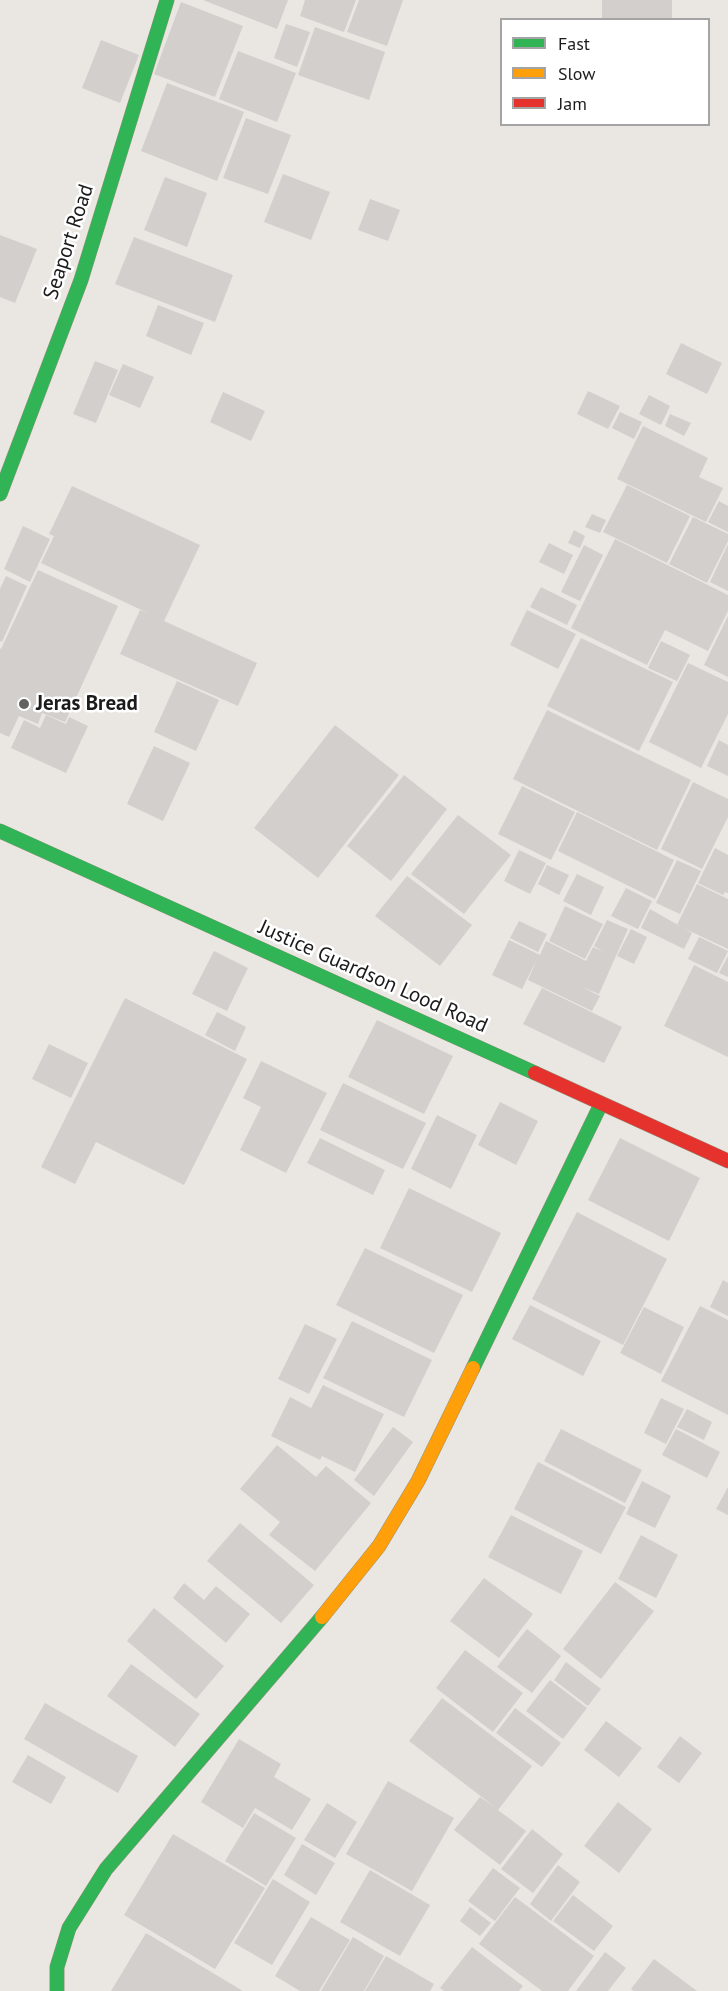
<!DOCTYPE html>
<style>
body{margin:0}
#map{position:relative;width:728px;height:1991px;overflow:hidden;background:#eae7e3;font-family:"PT Sans",sans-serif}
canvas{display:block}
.legend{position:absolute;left:500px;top:18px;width:210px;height:108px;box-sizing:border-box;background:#fff;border:2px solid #a4a4a4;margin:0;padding:8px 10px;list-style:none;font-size:18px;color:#1b1b1b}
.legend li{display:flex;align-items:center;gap:12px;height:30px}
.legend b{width:30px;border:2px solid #a4a4a4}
</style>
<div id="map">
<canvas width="728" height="1991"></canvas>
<ul class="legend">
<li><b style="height:8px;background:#30b455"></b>Fast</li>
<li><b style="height:8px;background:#ff9f0a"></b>Slow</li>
<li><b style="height:8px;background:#e5322d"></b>Jam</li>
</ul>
</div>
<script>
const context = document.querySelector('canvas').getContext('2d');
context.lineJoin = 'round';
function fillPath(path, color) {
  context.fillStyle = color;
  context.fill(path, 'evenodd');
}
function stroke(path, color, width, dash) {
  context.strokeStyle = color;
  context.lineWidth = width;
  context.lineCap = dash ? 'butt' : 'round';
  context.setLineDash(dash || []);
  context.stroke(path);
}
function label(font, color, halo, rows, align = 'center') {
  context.font = font + ' "PT Sans",sans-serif';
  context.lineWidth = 5;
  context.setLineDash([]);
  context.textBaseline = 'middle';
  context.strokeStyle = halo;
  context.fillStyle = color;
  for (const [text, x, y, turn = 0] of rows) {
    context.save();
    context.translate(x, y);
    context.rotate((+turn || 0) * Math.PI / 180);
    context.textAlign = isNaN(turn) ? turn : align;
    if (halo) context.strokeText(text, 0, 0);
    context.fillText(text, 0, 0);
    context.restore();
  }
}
fillPath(new Path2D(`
 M203 0H288L277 29Z
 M305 0H356L344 32 300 16Z
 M359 0H403L387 46 347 32Z
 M602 0H672V20H602Z
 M181 2 243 26 215 97 154 74Z
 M286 24 310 32 297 67 274 58Z
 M315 27 385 52 369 100 298 75Z
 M101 40 139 55 120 103 82 88Z
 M238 51 296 73 277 122 219 99Z
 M167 83 244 112 217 181 141 151Z
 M246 118 291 135 268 194 223 178Z
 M283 174 330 192 311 240 264 222Z
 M165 177 207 193 187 247 144 230Z
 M370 199 400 210 388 241 358 230Z
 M0 235 37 249 15 303 0 297Z
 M134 237 233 275 215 322 115 284Z
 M158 305 204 323 191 355 146 336Z
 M681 343 722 363 707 394 666 374Z
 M95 361 118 370 96 423 73 414Z
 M123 364 154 377 140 408 109 395Z
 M588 391 620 406 608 429 577 414Z
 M223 392 265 411 251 441 210 422Z
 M649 395 670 406 661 425 639 414Z
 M620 412 642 422 634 439 612 428Z
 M670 414 691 423 684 436 665 426Z
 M643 426 708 458 699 477 723 488 706 522 617 479Z
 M627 485 690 516 667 563 603 532Z
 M72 486 200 545 164 621 257 663 238 706 120 654 140 610 150 614 41 563 54 536 49 534Z
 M719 501 728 506V532L708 522Z
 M592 514 606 520 600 533 585 527Z
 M693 517 728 534V541L707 583 669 564Z
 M23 526 50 539 30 582 4 569Z
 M574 530 585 536 580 548 568 543Z
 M615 539 728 595V611L708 651 665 630 647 665 571 628Z
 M549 543 573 555 564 574 539 562Z
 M728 544V591L710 582Z
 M584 545 603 555 580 601 561 592Z
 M38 570 118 606 65 722 42 713 38 724 19 716 9 737 0 733V648L1 649Z
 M6 576 27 586 2 642 0 641V589Z
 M541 587 577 605 567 625 530 607Z
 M527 610 576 634 558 669 510 645Z
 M728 616V677L704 665Z
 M581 638 673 682 639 751 547 706Z
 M661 641 690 655 677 681 648 668Z
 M688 663 728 682V714L701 768 649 742Z
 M177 681 219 700 196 751 154 732Z
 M547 710 691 780 657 850 513 779Z
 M46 715 66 724 69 717 88 726 66 773 11 748 24 720 40 728Z
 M335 725 399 775 318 878 254 828Z
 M719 740 728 745V776L707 766Z
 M154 746 190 763 163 821 127 804Z
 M404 775 447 809 391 881 347 846Z
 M693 782 728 799V817L702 869 661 849Z
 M522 786 575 812 551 860 498 834Z
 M577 812 674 860 655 899 558 851Z
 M458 815 511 855 464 914 411 874Z
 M715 848 728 855V893L725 892 723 895 698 883Z
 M519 850 546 863 530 894 504 881Z
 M677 860 701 871 680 914 656 903Z
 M547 865 569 875 559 895 538 884Z
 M577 874 604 887 591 915 563 901Z
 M407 876 472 925 440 966 375 916Z
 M697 884 728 899V949L677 925Z
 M626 888 652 901 638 929 611 916Z
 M565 906 603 924 585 959 549 941Z
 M650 909 692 933 684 949 641 928Z
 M607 920 628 929 599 994 582 987 600 996 592 1011 528 980 537 959 522 989 492 975 509 940 540 955 546 941 586 961 593 947 604 952 594 946Z
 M519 921 547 934 538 952 510 938Z
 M631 929 647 937 634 964 617 956Z
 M699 937 728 951 717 973 688 959Z
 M214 951 248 968 227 1011 192 994Z
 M728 956V977L719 973Z
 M694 965 728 982V1057L664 1026Z
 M542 988 622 1027 604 1063 523 1024Z
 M125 998 247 1059 184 1185 96 1142 75 1184 41 1167Z
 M217 1012 246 1027 235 1051 205 1035Z
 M377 1020 453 1056 424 1114 348 1077Z
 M49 1044 88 1063 71 1098 32 1079Z
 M261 1061 327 1093 286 1173 240 1150 261 1107 243 1098Z
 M343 1083 426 1123 403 1169 320 1130Z
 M500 1102 538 1121 516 1165 478 1145Z
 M437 1115 477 1135 451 1189 411 1169Z
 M320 1138 385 1170 373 1195 307 1163Z
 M620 1138 700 1178 669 1241 588 1200Z
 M409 1188 501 1233 472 1292 380 1248Z
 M577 1212 667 1259 623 1345 532 1299Z
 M365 1248 463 1295 434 1353 336 1305Z
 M723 1280 728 1283V1316L710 1307Z
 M530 1305 601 1341 583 1376 512 1339Z
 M700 1306 728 1320V1415L661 1381Z
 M644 1307 684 1327 661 1374 620 1353Z
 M352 1321 432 1360 404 1417 323 1378Z
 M305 1324 337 1339 309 1394 278 1379Z
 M323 1385 384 1414 355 1472 322 1456 320 1460 271 1436 290 1397 311 1408Z
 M661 1398 684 1409 666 1444 644 1433Z
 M687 1409 712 1422 704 1440 677 1427Z
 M393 1427 413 1442 374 1496 354 1480Z
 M561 1429 642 1470 625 1503 544 1461Z
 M676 1429 720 1452 707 1478 662 1455Z
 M277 1445 316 1477 326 1466 371 1503 315 1571 269 1535 280 1522 240 1489Z
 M538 1462 626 1507 601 1554 514 1509Z
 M642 1481 671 1496 655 1528 626 1514Z
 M728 1487V1515L716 1509Z
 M511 1515 583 1551 561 1594 488 1557Z
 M240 1523 314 1585 281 1623 207 1561Z
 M641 1535 678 1555 656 1598 618 1579Z
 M484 1578 533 1614 499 1658 450 1621Z
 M615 1582 654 1611 601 1679 563 1649Z
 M184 1583 204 1600 216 1586 250 1614 226 1643 173 1598Z
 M154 1608 224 1666 196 1699 127 1641Z
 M527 1629 561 1656 532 1693 497 1667Z
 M465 1650 523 1693 493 1732 436 1688Z
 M566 1662 601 1689 588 1706 554 1680Z
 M131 1664 200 1714 175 1747 107 1696Z
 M550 1680 587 1708 563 1739 526 1711Z
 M442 1698 532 1766 498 1810 526 1831 500 1865 454 1830 480 1797 496 1808 409 1741Z
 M45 1703 138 1756 118 1793 24 1739Z
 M515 1708 561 1743 542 1767 496 1733Z
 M606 1721 642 1748 619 1777 584 1750Z
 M680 1736 702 1753 679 1783 657 1767Z
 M239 1739 281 1764 274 1777 311 1799 292 1830 255 1808 243 1828 201 1802Z
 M28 1755 66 1777 51 1804 12 1782Z
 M388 1781 454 1818 412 1891 346 1854Z
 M618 1802 652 1829 619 1873 584 1846Z
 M327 1803 357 1822 335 1858 304 1840Z
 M254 1813 296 1838 266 1886 225 1861Z
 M532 1829 563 1854 533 1893 501 1869Z
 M173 1834 265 1888 215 1969 124 1915Z
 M302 1844 335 1863 316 1895 284 1875Z
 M558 1865 580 1882 551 1921 530 1904Z
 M493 1868 520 1888 495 1921 468 1901Z
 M370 1870 430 1905 400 1956 340 1922Z
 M273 1879 310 1902 272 1965 234 1943Z
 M573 1895 613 1926 594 1951 553 1921Z
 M515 1897 594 1956 568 1991H542L479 1944Z
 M470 1907 491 1923 480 1936 460 1921Z
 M311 1917 350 1940 319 1991H300L275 1976Z
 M146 1933 243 1991H111Z
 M353 1937 384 1956 364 1991H321Z
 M472 1947 523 1986 519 1991H444L440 1988Z
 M605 1952 626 1968 608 1991H576Z
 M386 1956 434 1984 430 1991H365Z
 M654 1959 697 1991H634L631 1989Z`), '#d2cfcc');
const fast = new Path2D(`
 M0 494 81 280 167 0
 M0 831 535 1073
 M473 1368 601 1104
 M57 1991V1967L69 1928 106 1869 322 1617`);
const slow = new Path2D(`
 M322 1617 379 1546 418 1481 473 1368`);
const jam = new Path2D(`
 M535 1073 728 1161`);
stroke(fast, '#93927c', 15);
stroke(slow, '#93927c', 15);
stroke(jam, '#93927c', 15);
stroke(fast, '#30b455', 14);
stroke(slow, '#ff9f0a', 14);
stroke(jam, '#e5322d', 14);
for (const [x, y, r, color] of [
 [24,704,6,"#636261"]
]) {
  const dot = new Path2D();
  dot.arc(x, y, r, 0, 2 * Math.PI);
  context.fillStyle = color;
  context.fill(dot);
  stroke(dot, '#fff', 2);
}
label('21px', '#1b1b1b', '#fff', [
 ["Seaport Road",69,242,-72],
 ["Justice Guardson Lood Road",373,977,24]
]);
label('bold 21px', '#1b1b1b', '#fff', [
 ["Jeras Bread",36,704]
], 'left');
</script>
